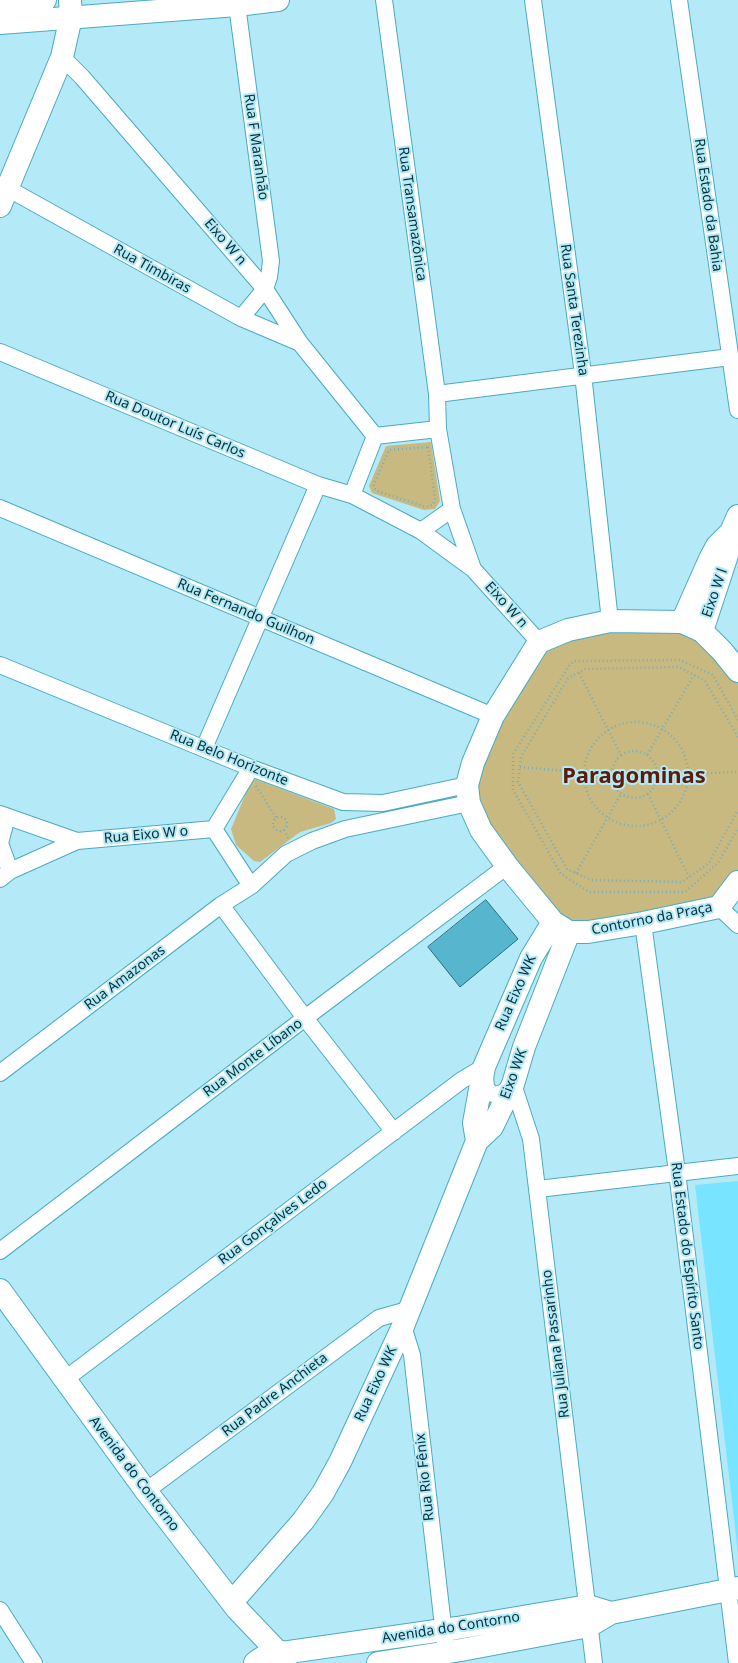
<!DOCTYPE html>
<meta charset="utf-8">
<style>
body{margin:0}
canvas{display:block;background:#b4e9f7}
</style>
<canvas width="738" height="1663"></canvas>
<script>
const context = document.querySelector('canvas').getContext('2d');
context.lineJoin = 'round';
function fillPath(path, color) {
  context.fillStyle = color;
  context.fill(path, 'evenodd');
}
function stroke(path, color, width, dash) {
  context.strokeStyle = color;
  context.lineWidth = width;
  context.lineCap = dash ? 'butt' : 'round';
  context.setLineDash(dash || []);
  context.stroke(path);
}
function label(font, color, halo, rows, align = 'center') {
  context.font = font + ' "Noto Sans",sans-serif';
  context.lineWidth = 4;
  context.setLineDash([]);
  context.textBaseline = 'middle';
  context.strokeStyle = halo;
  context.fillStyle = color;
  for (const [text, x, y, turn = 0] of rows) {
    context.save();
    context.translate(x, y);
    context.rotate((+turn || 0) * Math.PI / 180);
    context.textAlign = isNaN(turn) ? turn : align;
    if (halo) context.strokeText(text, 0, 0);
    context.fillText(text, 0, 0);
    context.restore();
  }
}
fillPath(new Path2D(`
 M738 1181V1553L695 1185Z`), '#79e4ff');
fillPath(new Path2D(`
 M431 442 440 501 435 509 424 510 372 493 369 486 386 446Z
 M665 629 706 642 738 681V875L718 905 562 929 470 803 475 764 539 647 609 632Z
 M253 780H257L334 809 336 819 331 823 300 832 260 862 254 861 236 845 231 829 251 781Z`), '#c7b97f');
const building = new Path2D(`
 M486 900 518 939 460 987 428 947Z`);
fillPath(building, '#57b6ce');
stroke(building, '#236e7f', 1);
const street = new Path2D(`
 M384 0 437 394 438 429
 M533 0 583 374 610 621
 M679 0 738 410
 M237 5 271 261 269 277 265 289 241 318
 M62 57 82 77 265 289 300 343 375 436
 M7 188 241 318 300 343
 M0 352 318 485 352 495
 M437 394 730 357
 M0 508 493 716
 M452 509 473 569
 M421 531 452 509 438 429 375 436 352 495 421 531 473 569 539 642
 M0 665 251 768 343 802 383 803 467 785
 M204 748 318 485
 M251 768 214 829 251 886
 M0 814 77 841
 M7 817 0 843 10 871
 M0 879 10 871 77 841 214 829
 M221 905 305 1018 394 1132
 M719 907 738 925
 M643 923 677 1172 737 1663
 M0 1073 221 905 251 886 286 854 312 841 345 829 469 803
 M538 1189 738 1166
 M0 1251 305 1018 507 866
 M403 1326 412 1355 446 1652
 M64 1380 462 1080 484 1067 486 1087 490 1093C500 1097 506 1091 513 1084L531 1139 594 1663
 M146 1491 379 1318 411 1309
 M0 1610 34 1663`);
const secondary = new Path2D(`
 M0 206 62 57 71 17 70 0
 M682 622 710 559 717 546 730 533
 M702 631 727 555 731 532 738 516
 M738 671 722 651 702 631 682 622 610 621 568 630 539 642 493 716 473 763 467 785 469 803 481 830 507 866 553 922 569 932H588L643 923 719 907 738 882
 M477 1141 474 1123 484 1067 531 958 553 922
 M0 1290 146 1491 237 1609 277 1651
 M232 1602 303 1521 323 1493 340 1462 403 1326 477 1141 492 1127 513 1084 524 1047 569 932
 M289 1652 457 1628 588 1606 611 1613
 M255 1663C266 1654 276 1650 291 1653
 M378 1663 461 1650 589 1626 611 1613 738 1588`);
const primary = new Path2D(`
 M0 4 45 0
 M0 23 237 5 278 0`);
stroke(street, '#4babc2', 18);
stroke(secondary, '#4babc2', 24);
stroke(primary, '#4babc2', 24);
stroke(new Path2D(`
 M428 447 435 498 433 505 426 507 377 491 374 488V484L389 450Z
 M579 673 621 755C630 750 638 750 647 755L694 675
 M738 720 713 675 680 660 574 661 569 666 513 754V790L561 874 589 892H685L718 863 738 828
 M584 774a52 52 0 1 1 104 0a52 52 0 1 1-104 0Z
 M738 737 705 681 679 667 585 669 568 678 521 757 518 782 567 869 591 880 682 882 709 863 738 810
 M621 755C587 790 650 820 658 775L738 772
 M647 755 655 763 658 775
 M520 767 611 775
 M256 786 277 819
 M648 794 689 877
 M273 824a7 7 0 1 1 14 0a7 7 0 1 1-14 0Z
 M284 830 288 838
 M576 873 621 794`), '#7badb9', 2.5, [1, 3]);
stroke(street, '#fff', 16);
stroke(secondary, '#fff', 22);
stroke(primary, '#fff', 22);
label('14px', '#06313a', '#b4e9f7', [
 ["Rua F Maranhão",256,147,82],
 ["Rua Estado da Bahia",708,205,82],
 ["Rua Transamazônica",412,214,82],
 ["Eixo W n",225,242,49],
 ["Rua Timbiras",152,269,29],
 ["Rua Santa Terezinha",574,310,82],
 ["Rua Doutor Luís Carlos",175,425,23],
 ["Eixo W l",715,593,-71],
 ["Eixo W n",506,605,48],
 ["Rua Fernando Guilhon",246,612,23],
 ["Rua Belo Horizonte",229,758,22],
 ["Rua Eixo W o",146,835,-5],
 ["Contorno da Praça",652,919,-11],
 ["Rua Amazonas",125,978,-37],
 ["Rua Eixo WK",516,993,-66],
 ["Rua Monte Líbano",253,1058,-37],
 ["Eixo WK",514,1074,-70],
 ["Rua Gonçalves Ledo",273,1222,-37],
 ["Rua Estado do Espírito Santo",687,1256,83],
 ["Rua Juliana Passarinho",556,1344,-97],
 ["Rua Eixo WK",376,1384,-65],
 ["Rua Padre Anchieta",275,1395,-37],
 ["Avenida do Contorno",134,1474,53],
 ["Rua Rio Fênix",425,1477,-96],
 ["Avenida do Contorno",451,1628,-9]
]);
label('bold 22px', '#5d1b08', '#b4e9f7', [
 ["Paragominas",634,777]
]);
</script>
